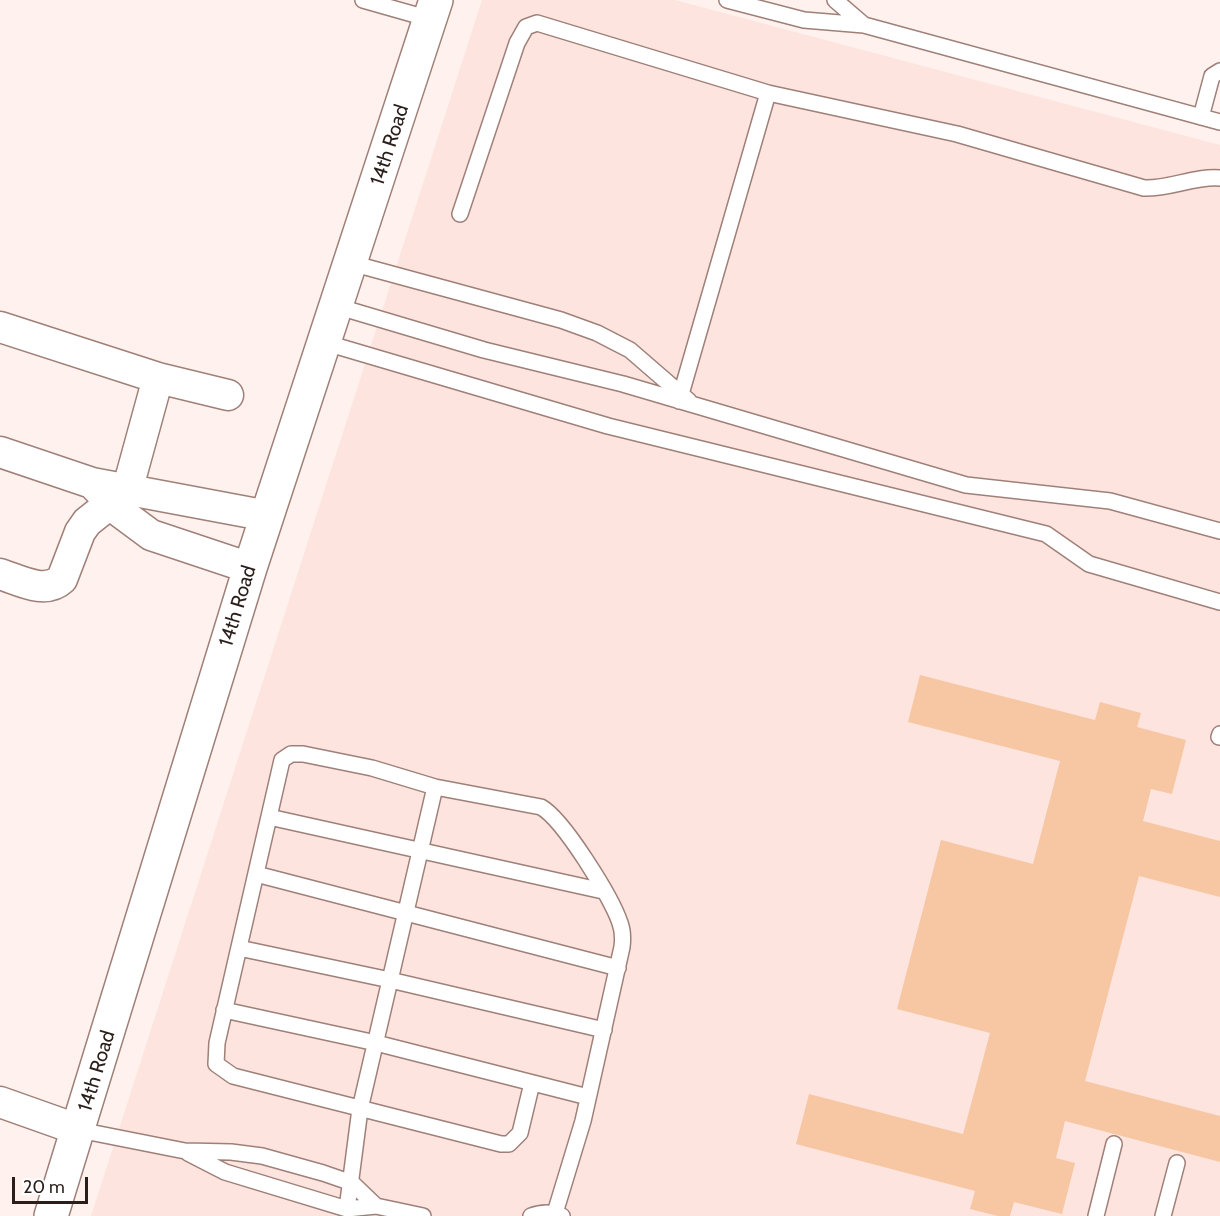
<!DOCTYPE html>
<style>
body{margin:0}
#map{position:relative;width:1220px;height:1216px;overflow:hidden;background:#fff1ed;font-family:Cabin,sans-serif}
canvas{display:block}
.scale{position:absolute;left:12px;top:1177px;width:76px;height:27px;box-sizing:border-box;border:3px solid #2a1e1b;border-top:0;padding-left:8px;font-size:18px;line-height:21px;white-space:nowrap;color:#2a1e1b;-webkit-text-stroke:4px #fff;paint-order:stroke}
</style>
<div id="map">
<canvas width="1220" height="1216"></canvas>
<div class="scale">20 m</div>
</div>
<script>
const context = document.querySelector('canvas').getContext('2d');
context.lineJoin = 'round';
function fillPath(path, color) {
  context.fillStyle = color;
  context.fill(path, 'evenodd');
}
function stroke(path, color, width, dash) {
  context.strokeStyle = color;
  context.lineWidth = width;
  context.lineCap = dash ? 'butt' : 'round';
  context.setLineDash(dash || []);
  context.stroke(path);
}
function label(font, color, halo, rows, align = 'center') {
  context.font = font + ' Cabin,sans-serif';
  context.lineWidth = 4.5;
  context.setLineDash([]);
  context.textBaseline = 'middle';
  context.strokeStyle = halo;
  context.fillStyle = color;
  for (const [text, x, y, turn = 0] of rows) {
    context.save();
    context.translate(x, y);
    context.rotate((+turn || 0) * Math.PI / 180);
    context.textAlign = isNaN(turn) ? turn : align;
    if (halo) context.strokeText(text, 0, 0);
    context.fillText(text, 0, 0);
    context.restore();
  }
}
fillPath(new Path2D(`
 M482 0H675L1220 145V1216H91Z`), '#fde4de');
fillPath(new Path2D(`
 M920 675 1095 720 1100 702 1141 713 1137 727 1186 740 1172 794 1151 789 1143 821 1220 841V897L1139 876 1085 1081 1220 1116V1162L1065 1121 1056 1158 1075 1163 1062 1214 1014 1202 1010 1216H998L970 1209 975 1191 796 1144 809 1094 963 1134 990 1033 897 1009 941 840 1033 864 1060 761 908 722Z`), '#f6c7a2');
const service = new Path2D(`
 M363 0 430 19
 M727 0 804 20 864 25 1220 122
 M835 0 864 25
 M1201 117 1212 76 1220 71
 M460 214 517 43 526 27 537 23 768 93 957 134 1144 188C1170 189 1194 176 1220 178
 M351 263 561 320 597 333 630 350 689 401
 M336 306 484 350 623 384 966 485 1110 501 1220 531
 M323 342 608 426 1046 534 1089 564 1220 602
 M679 401 768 93
 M1219 737 1220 734
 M269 817 603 891
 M256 874 618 968
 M239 948 390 980 604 1030
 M224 1010 376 1043 588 1097
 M532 1083 520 1133 509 1144H501L233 1076 216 1064 217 1043 282 760 291 754H303L372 768 435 787 541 807C563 819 612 898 620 923 623 931 623 939 622 947L583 1121 555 1213
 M79 1130 185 1151 231 1152 262 1156 323 1173 352 1183 376 1206
 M188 1153 225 1172 347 1209 376 1206 423 1216
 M347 1209 360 1109 435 787
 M531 1216C541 1212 552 1212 562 1216
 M1096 1216 1114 1144
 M1163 1216 1177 1163`);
const minor = new Path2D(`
 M0 327 158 378 228 395
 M0 452 92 483 268 516
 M92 483 120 512 151 535 250 568
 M127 491 158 378
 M0 574C19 580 45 595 62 579L80 532 87 522 111 503
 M0 1102 79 1130`);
const tertiary = new Path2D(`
 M51 1216 250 568 436 0`);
stroke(service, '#9f8079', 18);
stroke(minor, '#9f8079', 33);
stroke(tertiary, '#9f8079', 36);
stroke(service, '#fff', 15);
stroke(minor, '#fff', 30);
stroke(tertiary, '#fff', 33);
label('20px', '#2a1e1b', '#fff', [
 ["14th Road",390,145,-72],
 ["14th Road",238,606,-73],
 ["14th Road",97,1071,-73]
]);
</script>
